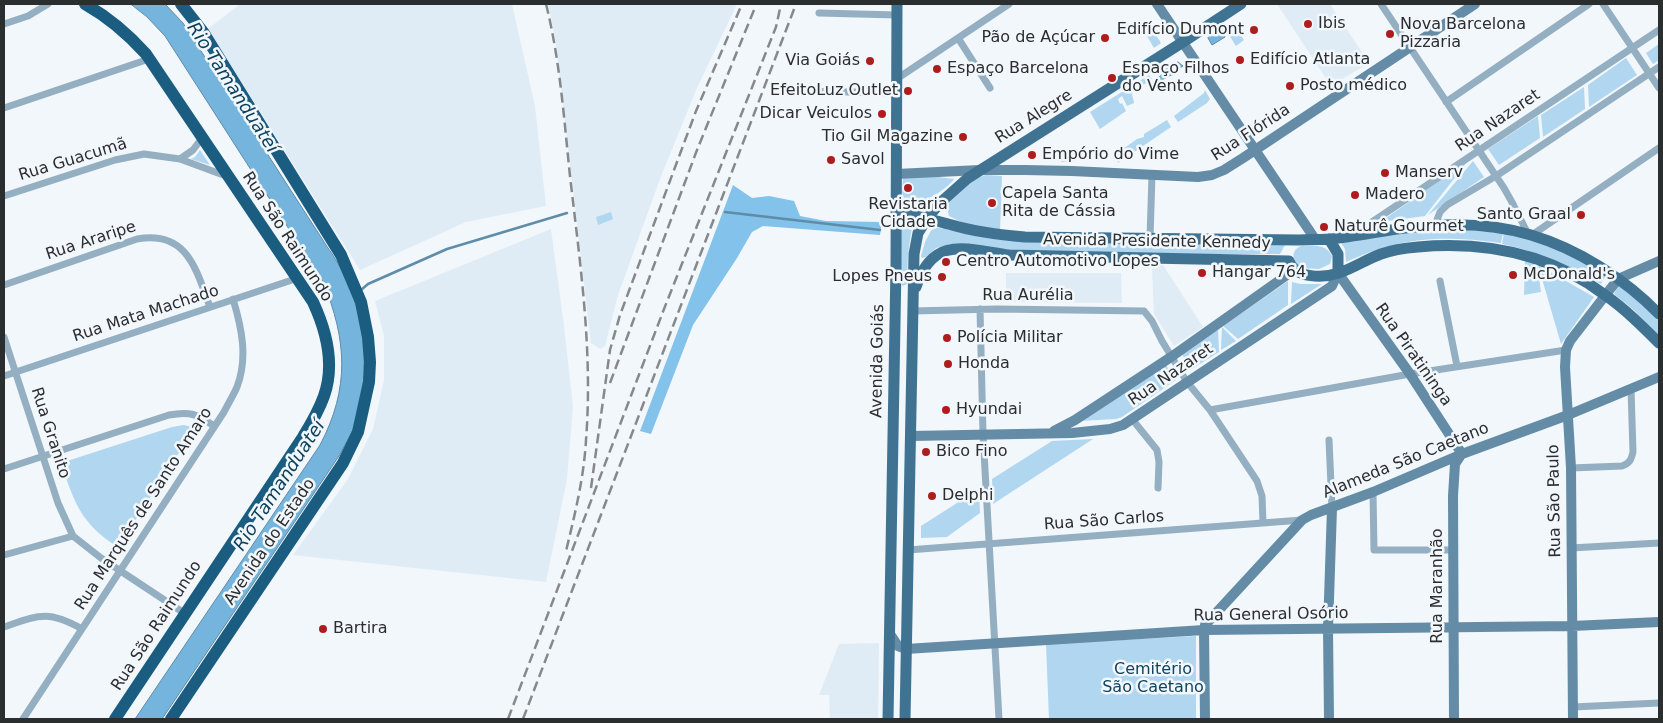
<!DOCTYPE html>
<meta charset="utf-8">
<style>
body{margin:0}
#map{position:relative;width:1663px;height:723px;overflow:hidden;background:#f1f7fb;font-family:"DejaVu Sans",sans-serif}
canvas{display:block}
.frame{position:absolute;inset:0;border:5px solid #2b2e2f;pointer-events:none}
</style>
<div id="map">
<canvas width="1663" height="723"></canvas>
<div class="frame"></div>
</div>
<script>
const context = document.querySelector('canvas').getContext('2d');
context.lineJoin = 'round';
function fillPath(path, color) {
  context.fillStyle = color;
  context.fill(path, 'evenodd');
}
function stroke(path, color, width, dash) {
  context.strokeStyle = color;
  context.lineWidth = width;
  context.lineCap = dash ? 'butt' : 'round';
  context.setLineDash(dash || []);
  context.stroke(path);
}
function label(font, color, halo, rows, align = 'center') {
  context.font = font + ' "DejaVu Sans",sans-serif';
  context.lineWidth = 5;
  context.setLineDash([]);
  context.textBaseline = 'middle';
  context.strokeStyle = halo;
  context.fillStyle = color;
  for (const [text, x, y, turn = 0] of rows) {
    context.save();
    context.translate(x, y);
    context.rotate((+turn || 0) * Math.PI / 180);
    context.textAlign = isNaN(turn) ? turn : align;
    if (halo) context.strokeText(text, 0, 0);
    context.fillText(text, 0, 0);
    context.restore();
  }
}
fillPath(new Path2D(`
 M240 4H512L535 106 546 206 466 222 360 270 208 29Z
 M548 4H737L697 88 660 179 618 295 605 346 600 349 591 343 555 37Z
 M1277 4H1330L1369 63 1331 86Z
 M551 229 564 326 573 406 567 479 546 582 293 555 348 479 373 429 384 380V336L375 301Z
 M1163 265 1203 327 1174 346 1154 314 1152 269 1156 266Z
 M1006 273H1121L1122 303 1006 302Z
 M879 643 878 719H830L829 695H819L839 644Z`), '#e0ecf5');
fillPath(new Path2D(`
 M1237 30 1244 40 1236 46 1229 35Z
 M1154 32 1161 43 1154 48 1147 36Z
 M1659 44V60L1653 64 1646 53Z
 M1626 58 1637 75 1589 107 1588 85Z
 M1149 75 1152 79 1134 91 1132 94 1134 103 1127 106 1122 96 1118 99 1120 104 1122 103 1126 111 1100 129 1090 112Z
 M1584 87 1585 109 1543 137 1541 115Z
 M1205 90 1210 99 1207 103 1178 122 1174 116 1204 93Z
 M1538 116 1540 138 1499 165 1488 149Z
 M1167 120 1171 127 1118 163 1116 154 1137 139 1144 137V134Z
 M200 150 210 165 191 159 195 157Z
 M1066 150 1074 162H1061L1058 155Z
 M1473 161 1484 177 1428 215Z
 M1467 162 1425 216 1380 222Z
 M922 175 954 179C948 188 923 205 912 202 909 202 906 200 904 199L902 193 903 177Z
 M986 175 1002 176 1000 231 965 224 949 216C948 211 946 206 949 201 956 189 974 179 986 175Z
 M611 212 613 219 598 225 596 217Z
 M906 219 913 220 908 254 907 284 902 286 900 265 902 222Z
 M933 227 1007 239 1286 243 1280 254H1144L1010 250 952 244 936 248 926 257 922 258 921 256 925 242Z
 M1435 228 1503 233 1501 243C1441 235 1401 237 1346 262L1345 249 1340 241Z
 M1504 233 1527 238 1571 254 1606 275 1601 284C1569 266 1538 251 1502 244Z
 M1303 245C1315 246 1326 244 1332 256L1330 264 1319 269 1300 268C1292 259 1290 250 1303 245Z
 M1525 259 1537 263 1541 292 1524 295Z
 M1538 265 1594 297 1561 344Z
 M1288 281V305L1238 339 1223 326Z
 M1292 282 1300 284H1322L1291 304Z
 M1619 284 1641 302 1659 321V336L1636 312 1614 294Z
 M1222 327 1236 341 1221 350Z
 M1218 328 1219 352 1192 369 1181 353Z
 M1165 364 1176 380 1122 417 1116 419 1079 421Z
 M184 425 195 428 118 547C81 524 74 502 61 463L172 427Z
 M1093 439 993 504 992 479 1052 441Z
 M979 489 980 513 947 537 921 538V526Z
 M1196 636V719H1049L1046 644Z`), '#b0d6f0');
fillPath(new Path2D(`
 M733 185 752 198 769 196 794 201 800 216 826 221 882 222 880 235 763 226 752 232 737 258 693 325 651 434 640 431Z`), '#83c2ea');
const water = new Path2D(`
 M131 4H165L183 23 328 248C333 255 338 263 342 271 367 318 372 382 352 432 348 440 343 448 339 456L162 719H135L320 445C350 388 347 340 323 282L165 36 147 17Z
 M1221 30 1225 37 1212 45 1208 38Z
 M1178 62 1183 66 1178 69 1176 74 1171 75 1160 81 1158 78C1166 72 1163 68 1174 66Z`);
fillPath(water, '#75b4dc');
stroke(water, '#5f8ca8', 1);
stroke(new Path2D(`
 M725 212 880 230
 M361 290 368 284 447 249 567 213`), '#5f8ca8', 2.5);
stroke(new Path2D(`
 M1381 4 1504 188 1513 204 1528 234
 M1603 4 1659 88
 M819 13 897 15
 M4 24 28 16 48 4
 M958 38 990 88
 M898 78 1009 4
 M801 91 897 93
 M1446 102 1589 4
 M4 108 149 59
 M180 159 193 150 202 138
 M4 196 115 160 144 154 180 159 226 176
 M1435 225 1440 212 1447 205 1496 176 1659 67
 M1354 234 1659 30
 M1532 235 1659 148
 M1150 238 1152 175
 M1440 281 1457 366
 M4 285 137 239C187 230 196 269 210 307
 M980 309 983 434 999 719
 M912 311 997 309 1144 311 1152 321 1162 341 1187 382 1210 410 1257 481 1262 496 1263 523
 M4 337 58 503 73 536
 M4 376 298 278
 M1210 410 1410 374 1566 350
 M1132 419 1157 450 1159 462 1158 488
 M1329 440 1332 508
 M1571 468 1622 466C1630 463 1631 460 1633 452L1631 389
 M4 469 169 415C190 411 197 414 214 426
 M1373 492 1374 550H1453
 M1571 548 1659 543
 M908 550 1302 520
 M4 555 73 536 101 558 184 613
 M4 627C39 615 48 610 82 629
 M1573 707 1659 703
 M23 719 224 412C228 404 233 396 237 387 248 358 242 329 233 299`), '#94afc1', 7);
stroke(new Path2D(`
 M1157 4 1315 239
 M896 174 980 170H1025L1072 171 1198 177 1212 175 1224 170 1243 158 1475 4
 M1338 273 1410 374 1462 454
 M1054 431 1075 420 1171 357 1294 270
 M911 436 1072 433 1110 429 1123 425 1332 286 1338 273
 M890 634 898 646 906 649 1204 630 1572 626 1659 622
 M1205 719 1204 630 1205 625 1302 520 1311 515 1373 492 1462 454 1568 415 1659 377
 M1329 719 1328 629 1332 508
 M1454 719 1453 496 1455 464 1461 455
 M1573 719 1571 468 1565 367 1566 350 1570 341 1618 279 1659 261`), '#648ca6', 10);
stroke(new Path2D(`
 M896 213C917 214 932 220 952 225 976 232 1001 235 1025 237L1299 240C1310 239 1320 240 1330 239 1368 235 1406 225 1444 225 1472 224 1504 227 1531 235 1578 249 1625 279 1659 314
 M1329 239 1338 254V273
 M1289 261C1295 279 1324 278 1339 273 1354 268 1367 259 1381 254 1392 250 1406 248 1418 247 1486 241 1550 254 1605 295 1625 309 1642 326 1659 343
 M916 287C933 235 966 249 1009 255L1289 261
 M888 719 896 266 897 4
 M905 719 914 254 918 233 928 217 941 202 968 178 1183 42 1241 4`), '#407392', 11);
stroke(new Path2D(`
 M85 4C108 17 128 34 146 54L313 302C326 330 335 365 324 396 319 410 311 424 303 437L115 719
 M171 719 343 463 358 432 369 382 370 362 368 337 361 302 341 255 203 32 181 4`), '#1b5d81', 12);
stroke(new Path2D(`
 M546 4C560 60 564 119 570 176 580 263 593 351 586 440 584 477 575 514 566 551
 M610 383 697 150 754 10
 M591 488 610 350 620 315 696 111 742 4
 M508 719 664 309 776 27 781 4
 M523 719 796 4`), '#85898c', 2.5, [10, 5]);
for (const [x, y, r, color] of [
 [1308,24,5,"#ae1d1d"],
 [1254,30,5,"#ae1d1d"],
 [1390,34,5,"#ae1d1d"],
 [1105,38,5,"#ae1d1d"],
 [1240,60,5,"#ae1d1d"],
 [870,61,5,"#ae1d1d"],
 [937,69,5,"#ae1d1d"],
 [1112,78,5,"#ae1d1d"],
 [1290,86,5,"#ae1d1d"],
 [908,91,5,"#ae1d1d"],
 [882,114,5,"#ae1d1d"],
 [963,137,5,"#ae1d1d"],
 [1032,155,5,"#ae1d1d"],
 [831,160,5,"#ae1d1d"],
 [1385,173,5,"#ae1d1d"],
 [908,188,5,"#ae1d1d"],
 [1355,195,5,"#ae1d1d"],
 [992,203,5,"#ae1d1d"],
 [1581,215,5,"#ae1d1d"],
 [1324,227,5,"#ae1d1d"],
 [946,262,5,"#ae1d1d"],
 [1202,273,5,"#ae1d1d"],
 [1513,275,5,"#ae1d1d"],
 [942,277,5,"#ae1d1d"],
 [947,338,5,"#ae1d1d"],
 [948,364,5,"#ae1d1d"],
 [946,410,5,"#ae1d1d"],
 [926,452,5,"#ae1d1d"],
 [932,496,5,"#ae1d1d"],
 [323,629,5,"#ae1d1d"]
]) {
  const dot = new Path2D();
  dot.arc(x, y, r, 0, 2 * Math.PI);
  context.fillStyle = color;
  context.fill(dot);
  stroke(dot, '#f1f7fb', 2);
}
label('16px', '#2b2e2f', '#f1f7fb', [
 ["Ibis",1318,24],
 ["Nova Barcelona",1400,25],
 ["Pizzaria",1400,43],
 ["Edifício Dumont",1244,30,"right"],
 ["Pão de Açúcar",1095,38,"right"],
 ["Edifício Atlanta",1250,60],
 ["Via Goiás",860,61,"right"],
 ["Espaço Barcelona",947,69],
 ["Espaço Filhos",1122,69],
 ["do Vento",1122,87],
 ["Posto médico",1300,86],
 ["EfeitoLuz Outlet",898,91,"right"],
 ["Dicar Veiculos",872,114,"right"],
 ["Tio Gil Magazine",953,137,"right"],
 ["Empório do Vime",1042,155],
 ["Savol",841,160],
 ["Manserv",1395,173],
 ["Capela Santa",1002,194],
 ["Rita de Cássia",1002,212],
 ["Madero",1365,195],
 ["Revistaria",908,205,"center"],
 ["Cidade",908,223,"center"],
 ["Santo Graal",1571,215,"right"],
 ["Naturê Gourmet",1334,227],
 ["Centro Automotivo Lopes",956,262],
 ["Hangar 764",1212,273],
 ["McDonald's",1523,275],
 ["Lopes Pneus",932,277,"right"],
 ["Polícia Militar",957,338],
 ["Honda",958,364],
 ["Hyundai",956,410],
 ["Bico Fino",936,452],
 ["Delphi",942,496],
 ["Bartira",333,629]
], 'left');
label('16px', '#2b2e2f', '#f1f7fb', [
 ["Rua Alegre",1034,117,-32],
 ["Rua Nazaret",1498,121,-34],
 ["Rua Flórida",1251,133,-33],
 ["Rua Guacumã",73,160,-17],
 ["Rua São Raimundo",287,237,57],
 ["Rua Araripe",91,241,-18],
 ["Avenida Presidente Kennedy",1157,242,1],
 ["Rua Aurélia",1028,296],
 ["Rua Mata Machado",146,314,-18],
 ["Rua Piratininga",1413,355,55],
 ["Avenida Goiás",878,361,-89],
 ["Rua Nazaret",1171,375,-34],
 ["Rua Granito",50,433,72],
 ["Alameda São Caetano",1406,461,-22],
 ["Rua São Paulo",1555,501,-91],
 ["Rua Marquês de Santo Amaro",144,509,-57],
 ["Rua São Carlos",1104,521,-4],
 ["Avenida do Estado",270,542,-56],
 ["Rua Maranhão",1438,586,-90],
 ["Rua General Osório",1271,615,-1],
 ["Rua São Raimundo",157,626,-57]
]);
label('16px', '#10435e', '#f1f7fb', [
 ["Cemitério",1153,670],
 ["São Caetano",1153,688]
]);
label('italic 18px', '#0a3e5a', '#f1f7fb', [
 ["Rio Tamanduateí",232,88,57],
 ["Rio Tamanduateí",280,486,-57]
]);
</script>
